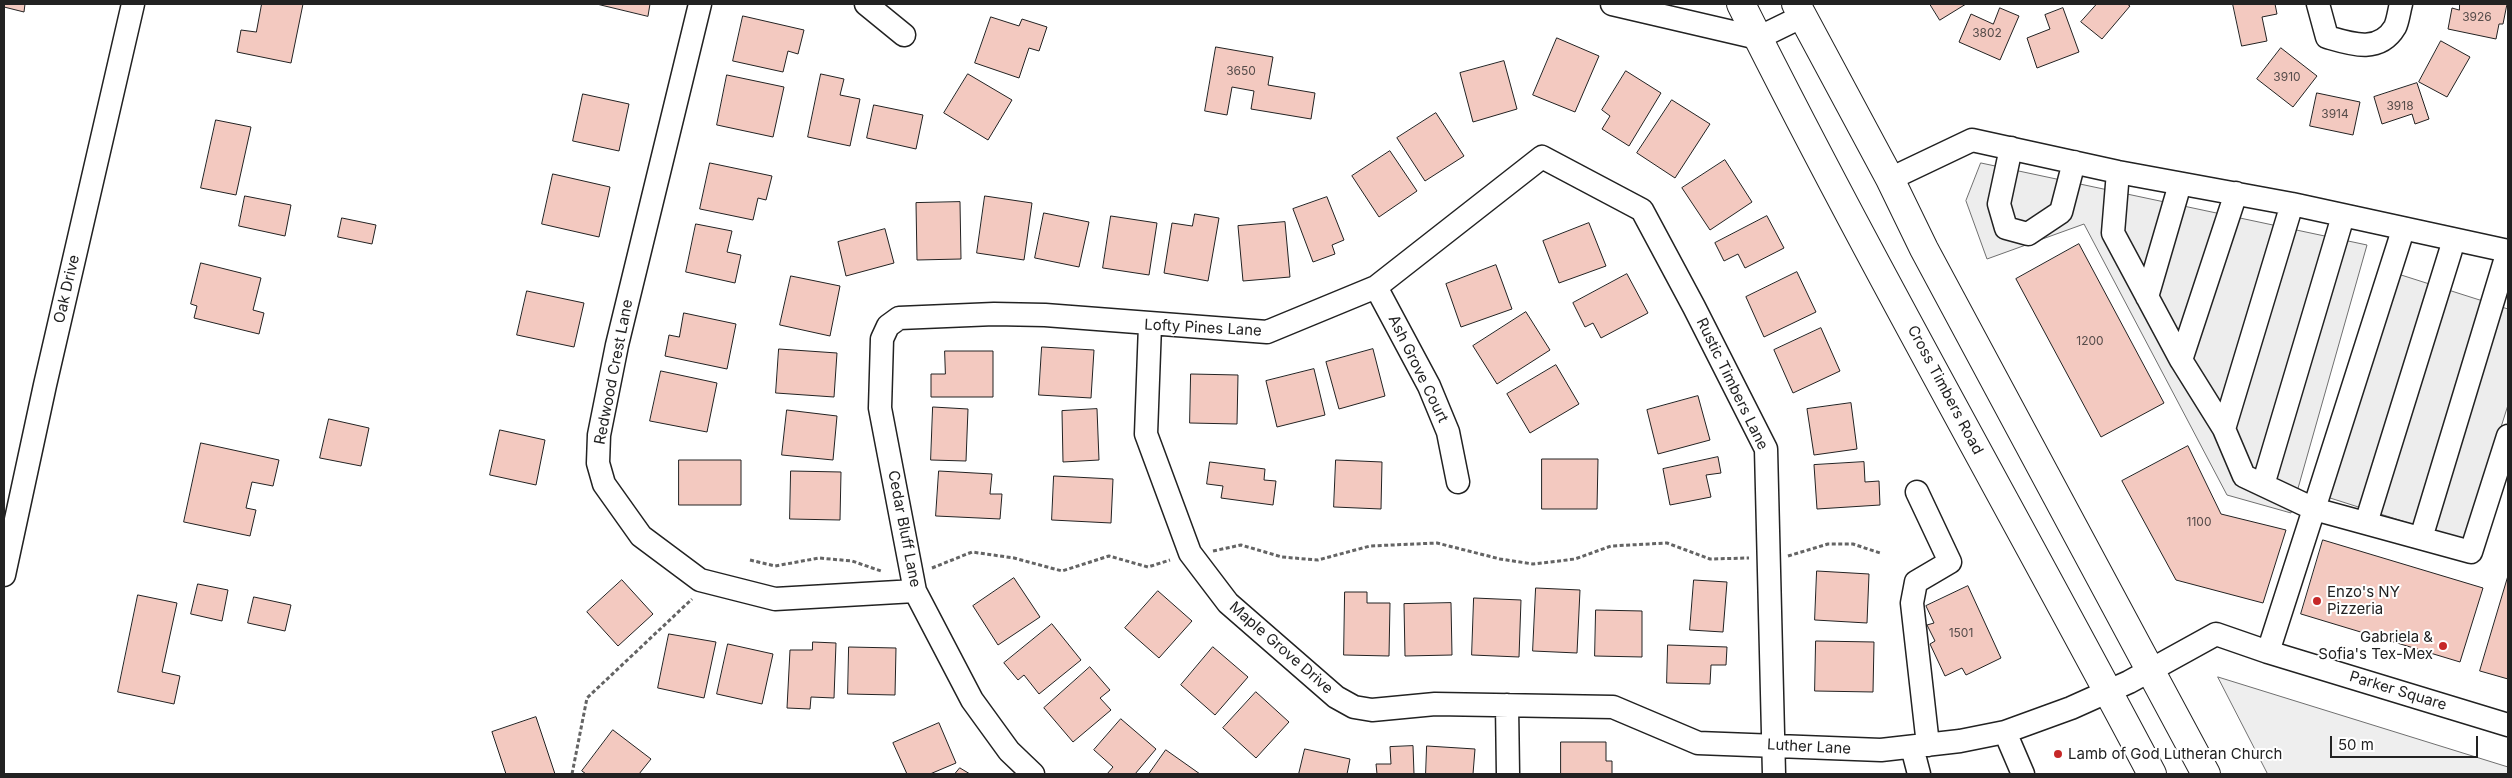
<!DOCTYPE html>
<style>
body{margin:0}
#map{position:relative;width:2512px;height:778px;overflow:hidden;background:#fff;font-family:Inter,sans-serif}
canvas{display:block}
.frame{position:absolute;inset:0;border:5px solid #222;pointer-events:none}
.scale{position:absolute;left:2330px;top:736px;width:148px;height:22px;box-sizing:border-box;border:2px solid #222;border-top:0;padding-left:6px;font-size:15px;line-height:18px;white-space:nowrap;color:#222;-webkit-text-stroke:4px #fff;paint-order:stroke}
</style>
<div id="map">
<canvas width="2512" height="778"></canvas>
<div class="frame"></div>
<div class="scale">50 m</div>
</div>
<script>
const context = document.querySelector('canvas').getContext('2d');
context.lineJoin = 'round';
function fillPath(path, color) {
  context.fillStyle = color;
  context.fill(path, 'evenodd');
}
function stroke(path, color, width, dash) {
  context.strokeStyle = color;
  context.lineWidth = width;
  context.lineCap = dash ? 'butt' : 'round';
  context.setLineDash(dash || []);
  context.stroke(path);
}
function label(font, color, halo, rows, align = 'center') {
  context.font = font + ' Inter,sans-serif';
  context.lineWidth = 4;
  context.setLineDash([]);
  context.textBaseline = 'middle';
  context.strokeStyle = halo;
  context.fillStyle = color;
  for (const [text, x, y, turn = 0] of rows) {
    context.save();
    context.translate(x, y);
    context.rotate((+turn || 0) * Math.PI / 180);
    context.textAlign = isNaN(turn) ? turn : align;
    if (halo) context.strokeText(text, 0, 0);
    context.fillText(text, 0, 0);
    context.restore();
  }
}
const green = new Path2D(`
 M2218 677 2508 767V774H2268Z`);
fillPath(green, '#eee');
stroke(green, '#6f6f6f', 1);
const parking = new Path2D(`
 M1981 163 2367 245 2291 513 2227 495 2084 224 1987 259 1966 201Z
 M2398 274 2508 309V405L2465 541 2327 497Z`);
fillPath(parking, '#ededed');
stroke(parking, '#6f6f6f', 1);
const building = new Path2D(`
 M4 4H25L24 12 4 7Z
 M262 4H303L291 63 237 52 241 30 256 32Z
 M597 4H650L648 16Z
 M1930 4H1966L1940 20Z
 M2097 4H2127L2130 6 2102 39 2081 22Z
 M2233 4H2275L2277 14 2262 17 2267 41 2242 46Z
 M2460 4H2507L2503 24H2499L2496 39 2448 29 2452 8 2459 10Z
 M2000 8 2019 16 2000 60 1959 42 1971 14 1993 24Z
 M2063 8 2079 52 2037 68 2027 38 2050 29 2045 15Z
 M743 16 804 30 798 54 788 51 783 72 733 61Z
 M991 17 1019 26 1022 19 1047 27 1039 51 1029 48 1019 78 975 63Z
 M1557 38 1599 56 1575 112 1533 95Z
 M2441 41 2470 57 2447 97 2419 82Z
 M1216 47 1273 57 1268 85 1315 93 1311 119 1251 109 1254 91 1232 87 1227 115 1205 111Z
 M2281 48 2317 76 2293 107 2257 79Z
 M1504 61 1517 109 1473 122 1460 73Z
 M1626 71 1661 93 1629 146 1602 129 1610 116 1602 110Z
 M821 74 844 79 840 95 860 99 850 146 808 137Z
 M968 74 1012 100 988 140 944 113Z
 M727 75 784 87 773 137 717 125Z
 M2417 83 2429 119 2415 124 2412 114 2382 124 2374 97Z
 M2317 93 2360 102 2353 135 2310 126Z
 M583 94 629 104 619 151 573 141Z
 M1672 100 1710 124 1675 178 1637 153Z
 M874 105 923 115 916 149 867 138Z
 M1436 113 1464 156 1425 181 1397 138Z
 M216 120 251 127 236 195 201 188Z
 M1390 151 1417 191 1379 217 1352 176Z
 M1725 160 1752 202 1710 230 1682 188Z
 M710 163 772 176 766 200 758 198 753 220 700 209Z
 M553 174 610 187 599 237 542 224Z
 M245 196 291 205 285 236 239 226Z
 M985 196 1032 203 1024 260 977 253Z
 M1327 197 1344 240 1332 245 1335 254 1313 262 1293 209Z
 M960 202 961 259 917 260 916 203Z
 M1044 213 1089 222 1079 267 1035 258Z
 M1195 214 1219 218 1208 281 1164 273 1172 223 1192 226Z
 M1111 216 1157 223 1149 275 1103 268Z
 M1767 216 1784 248 1745 268 1738 254 1724 261 1715 243Z
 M342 218 376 225 372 244 338 237Z
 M1285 222 1290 277 1243 281 1238 226Z
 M1589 223 1606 266 1559 283 1543 241Z
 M696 224 732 231 727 252 741 255 735 283 686 272Z
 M885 229 894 263 846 276 838 242Z
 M2079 244 2164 403 2101 437 2016 279Z
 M201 263 261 278 253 310 264 313 259 334 194 318 197 306 191 304Z
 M1496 265 1512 309 1461 327 1446 284Z
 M1797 272 1816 312 1764 337 1746 297Z
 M1627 274 1648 313 1601 338 1593 323 1585 327 1573 303Z
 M791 276 840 286 830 336 780 325Z
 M527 291 584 303 574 347 517 335Z
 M1526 312 1550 350 1497 384 1473 346Z
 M684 313 736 324 727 369 665 356 669 335 679 337Z
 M1821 328 1840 371 1793 393 1774 350Z
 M1042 347 1094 350 1091 398 1039 395Z
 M779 349 837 353 834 397 776 393Z
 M1373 349 1385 396 1339 409 1326 362Z
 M945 351H993V397H931V374H945Z
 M1556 365 1579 404 1530 433 1507 394Z
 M1314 369 1325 415 1277 427 1266 381Z
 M661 371 717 383 707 432 650 421Z
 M1191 374 1238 375 1237 424 1190 423Z
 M1698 396 1710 440 1658 454 1647 410Z
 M1851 403 1857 449 1814 455 1807 409Z
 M933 407 968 409 966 461 931 460Z
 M1097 409 1099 460 1063 462 1062 411Z
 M787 410 837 416 833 460 782 455Z
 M329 419 369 428 361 466 320 458Z
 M500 430 545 440 536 485 490 475Z
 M201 443 279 460 273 486 252 482 246 508 256 510 250 536 184 522Z
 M2188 446 2221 514 2286 530 2263 603 2176 580 2122 481Z
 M1718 457 1721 473 1706 475 1711 497 1670 505 1663 469Z
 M1542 459H1598L1597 509H1542Z
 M679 460H741V505H679Z
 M1336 460 1382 462 1381 509 1334 507Z
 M1210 462 1265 469 1264 480 1276 481 1273 505 1221 498 1223 486 1207 484Z
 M1864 462 1865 482 1879 481 1880 505 1817 509 1814 465Z
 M791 471 841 472 840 520 790 519Z
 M939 471 992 474 990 494H1002L1000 519 936 516Z
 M1054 476 1113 479 1111 523 1052 520Z
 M2323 540 2483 588 2460 662 2301 614Z
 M1817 571 1869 574 1867 623 1815 620Z
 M2508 576V679L2480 671Z
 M1014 578 1040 617 998 645 973 606Z
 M622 580 653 614 618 646 587 612Z
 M1694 580 1727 582 1723 632 1690 630Z
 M198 584 228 590 222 621 191 614Z
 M1968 586 2001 658 1966 675 1962 668 1945 676 1930 644 1935 641 1927 625 1934 623 1926 606Z
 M1536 588 1580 590 1577 653 1533 651Z
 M1158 591 1192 621 1159 658 1125 628Z
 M1345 592H1367V603H1390L1389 656 1344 655Z
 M138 595 177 603 162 672 180 676 174 704 118 692Z
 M254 597 291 605 285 631 248 623Z
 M1474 598 1521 600 1519 657 1472 655Z
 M1451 603 1452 655 1405 656 1404 604Z
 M1596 610 1642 611V657L1595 656Z
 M1052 624 1081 660 1039 694 1024 675 1018 680 1004 663Z
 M669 634 716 642 704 698 658 688Z
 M1816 641 1874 642 1873 692 1815 691Z
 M813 642 836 643 834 698 811 697 810 709 787 708 790 650H812Z
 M728 644 773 654 762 704 717 694Z
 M1668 645 1727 647 1726 665H1711L1710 684 1667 683Z
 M849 647 896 648 895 695 848 694Z
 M1213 647 1248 677 1215 715 1181 685Z
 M1090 667 1110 690 1100 698 1111 710 1073 742 1044 708Z
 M1256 692 1289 722 1256 758 1223 728Z
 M536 717 555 774H506L492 732Z
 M1121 719 1156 749 1135 774H1107L1113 767 1094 750Z
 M939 723 956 763 930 774H907L893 743Z
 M613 730 651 759 639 774H586L582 771Z
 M1561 742H1606V761H1612V774H1561Z
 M1413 746 1414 774H1377L1376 764H1391L1390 747Z
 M1427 746 1475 749 1473 774H1426Z
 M1305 749 1350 759 1347 774H1299Z
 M1166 750 1200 774H1149Z
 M960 768 970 774H955Z`);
fillPath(building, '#f3c9c0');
stroke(building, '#222', 1);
const minor = new Path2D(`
 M700 4 617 345 599 435 598 463 604 484 641 536 700 580 775 599 915 591
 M866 4 904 35
 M1612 4 1758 38 1803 16
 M2318 4 2327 37C2351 44 2379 54 2395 27 2398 21 2399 11 2401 4
 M2011 148 1999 204 2006 228 2028 234 2061 212 2074 162
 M2118 172 2113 233 2181 360 2224 429 2244 476 2314 509 2403 230
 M1890 179 1972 140 2118 172 2292 204 2508 251
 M1376 287 1429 386 1448 432 1458 482
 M2147 297 2180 184
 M1150 325 1146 434 1190 553 1228 603 1336 697 1354 707 1372 710 1435 704 1613 707 1698 743 1881 750 1960 741 2005 732 2071 708 2129 682 2216 634 2268 652 2508 725
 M2181 360 2236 193
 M2224 429 2292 204
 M2263 485 2343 216
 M1917 492 1950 562 1916 582 1912 603 1928 745
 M2366 523 2454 240
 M2421 538 2508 251
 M4 575 45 385 133 4
 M2268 652 2314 509 2471 552 2508 436
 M1507 705 1508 774
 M2005 732 2023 774
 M1912 747 1919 774
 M1033 774 1009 751 972 700 915 591 880 408 882 339 888 326 899 318 994 314 1045 315 1267 332 1376 287 1542 157 1642 210 1694 307 1766 449 1774 774`);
const major = new Path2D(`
 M1741 4C1871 264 2016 517 2152 774
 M1796 4 1890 179 1924 249 2206 774`);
stroke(minor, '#222', 25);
stroke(major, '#222', 30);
stroke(new Path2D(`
 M1213 551 1241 545 1282 557 1318 560 1370 546 1437 543 1500 559 1533 564 1575 559 1611 546 1667 543 1710 559 1749 558
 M1788 556 1828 544H1853L1880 553
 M750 560 775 566 819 558 852 561 881 571
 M932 568 972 552 1014 558 1062 571 1109 556 1148 567 1170 560
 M572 774 587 698 692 599`), '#646464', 3, [4, 2.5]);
stroke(minor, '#fff', 22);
stroke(major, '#fff', 28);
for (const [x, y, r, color] of [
 [2317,601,5,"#c62828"],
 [2443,646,5,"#c62828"],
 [2058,754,5,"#c62828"]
]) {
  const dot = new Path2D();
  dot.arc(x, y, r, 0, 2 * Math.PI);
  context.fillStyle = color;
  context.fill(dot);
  stroke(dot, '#fff', 2);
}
label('12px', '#564c4a', null, [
 ["3926",2477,17],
 ["3802",1987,33],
 ["3650",1241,71],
 ["3910",2287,77],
 ["3918",2400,106],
 ["3914",2335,114],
 ["1200",2090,341],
 ["1100",2199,522],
 ["1501",1961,633]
]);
label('15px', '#222', '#fff', [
 ["Oak Drive",67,289,-77],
 ["Lofty Pines Lane",1203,328,3],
 ["Ash Grove Court",1418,369,64],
 ["Redwood Crest Lane",614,372,-79],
 ["Rustic Timbers Lane",1732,384,64],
 ["Cross Timbers Road",1945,390,62],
 ["Cedar Bluff Lane",904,529,79],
 ["Maple Grove Drive",1281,648,41],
 ["Parker Square",2398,691,17],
 ["Luther Lane",1809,747,3]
]);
label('15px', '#222', '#fff', [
 ["Enzo's NY",2327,592],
 ["Pizzeria",2327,609],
 ["Gabriela &",2433,637,"right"],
 ["Sofia's Tex-Mex",2433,654,"right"],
 ["Lamb of God Lutheran Church",2068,754]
], 'left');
</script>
